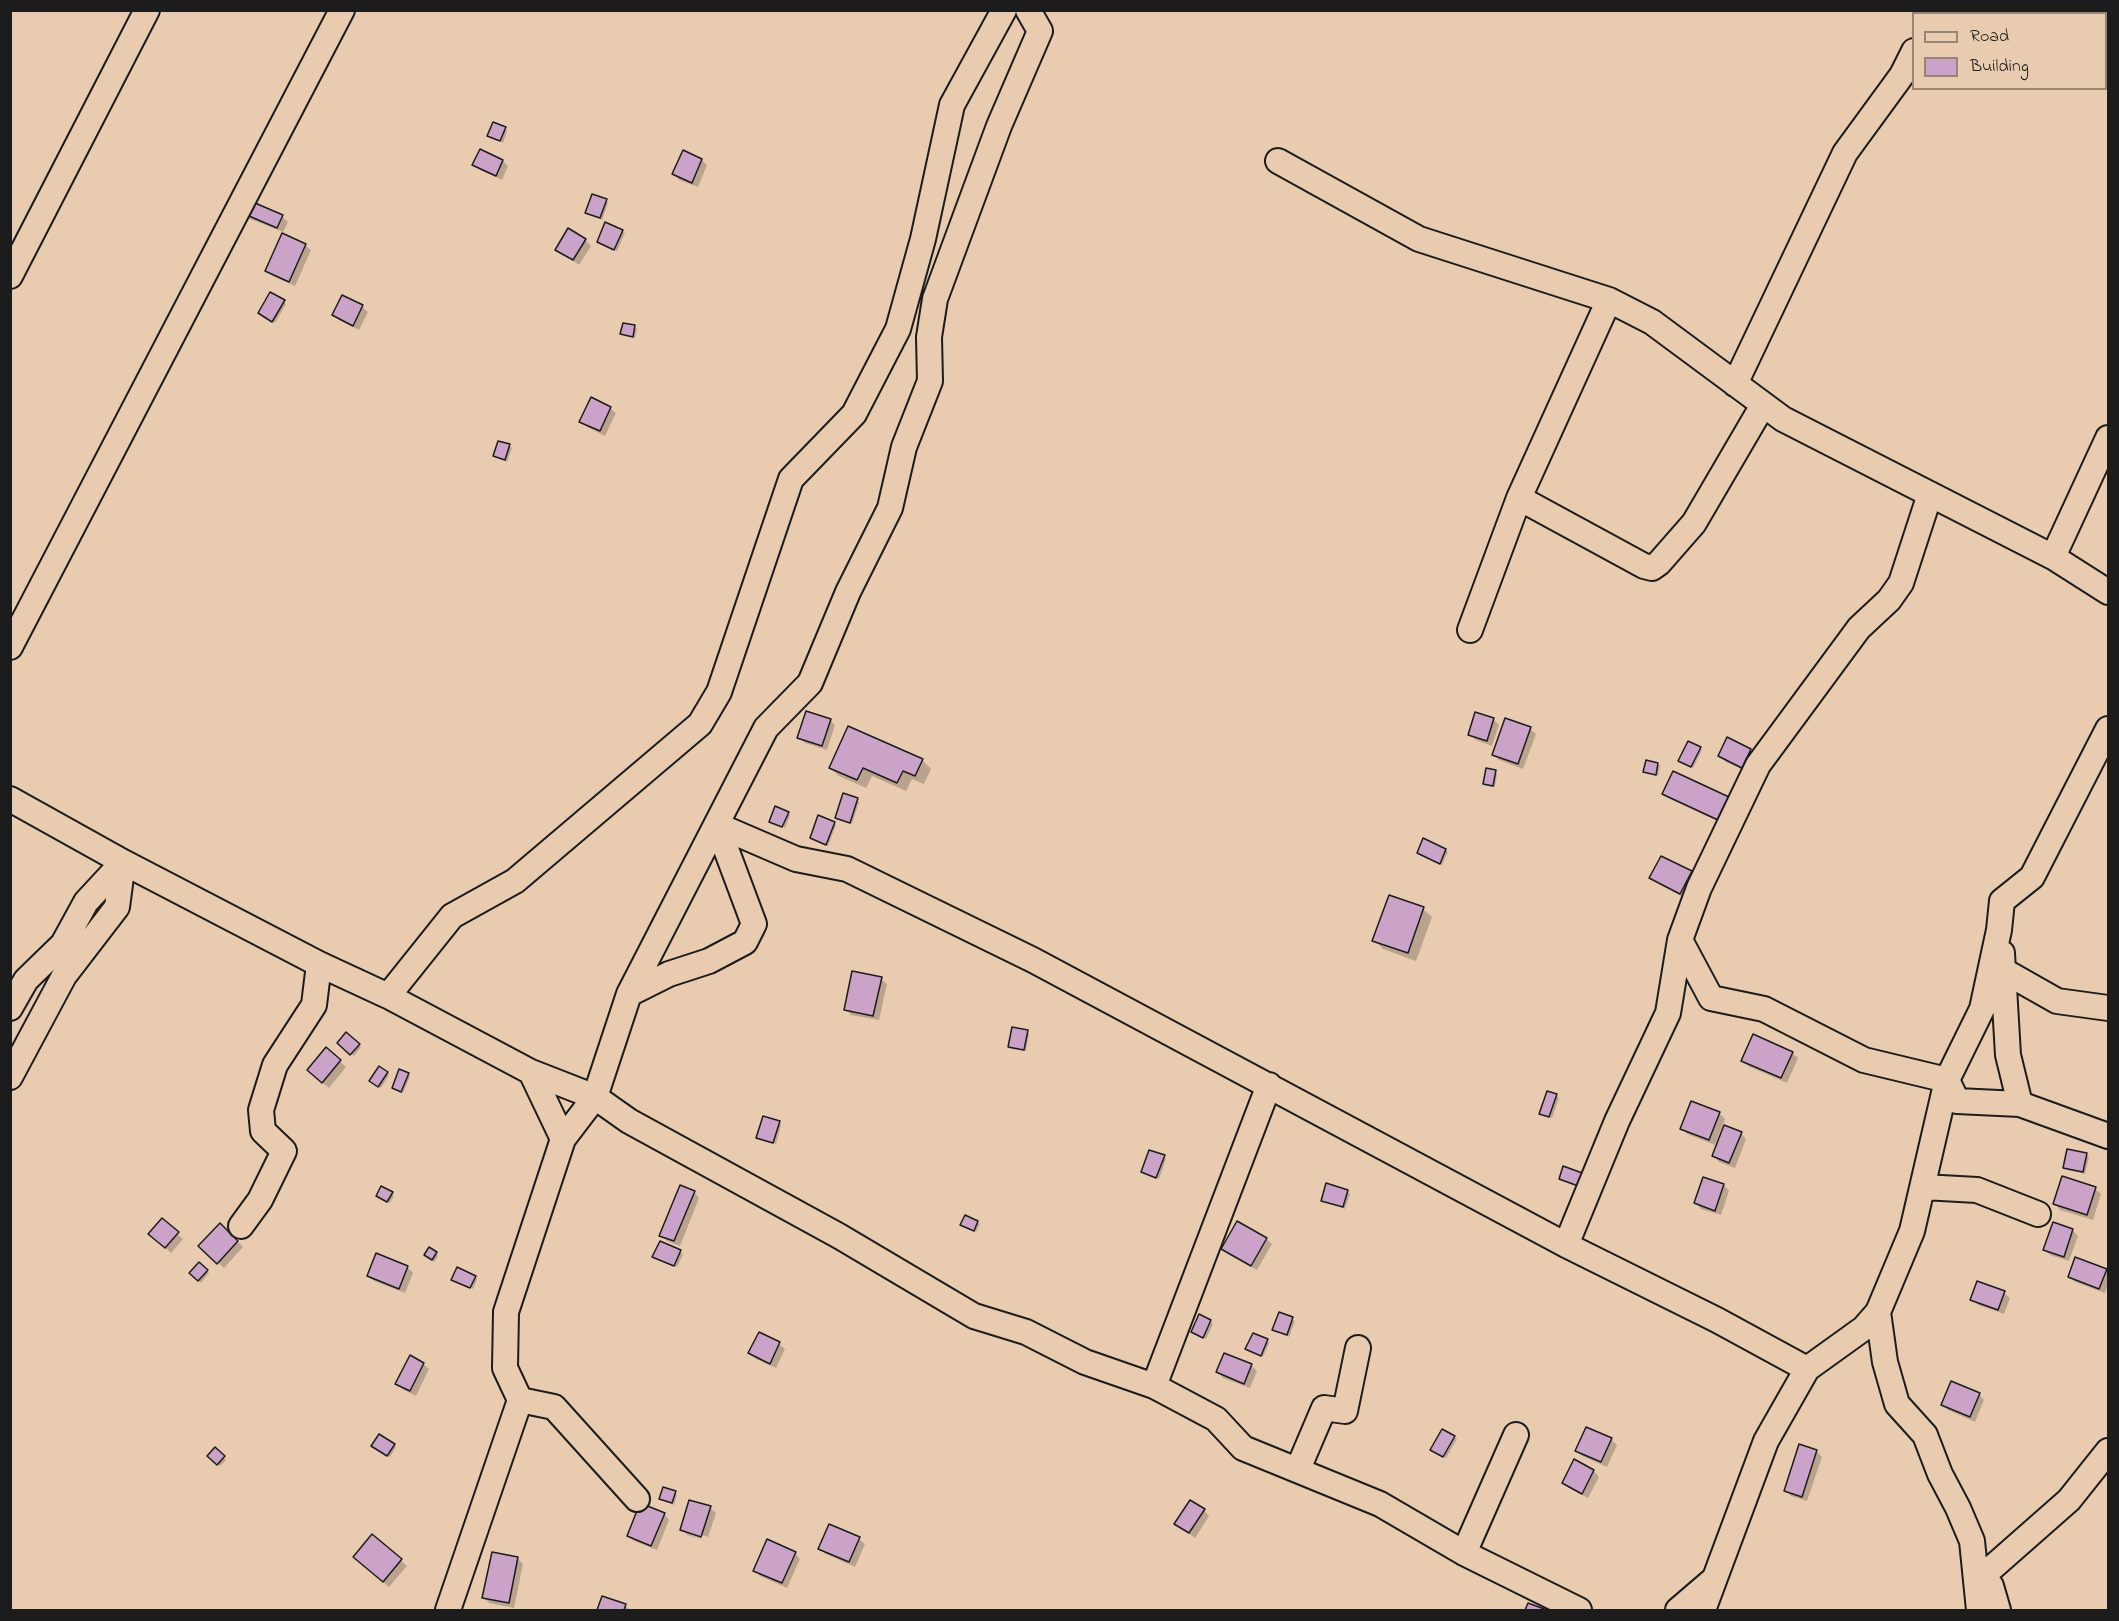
<!DOCTYPE html>
<style>
body{margin:0}
#map{position:relative;width:2119px;height:1621px;overflow:hidden;background:#e9ccb0;font-family:"Indie Flower",sans-serif}
canvas{display:block}
.frame{position:absolute;inset:0;border:12px solid #1c1c1c;pointer-events:none}
.legend{position:absolute;left:1912px;top:12px;width:195px;height:78px;box-sizing:border-box;background:#e9ccb0;border:2px solid #978675;margin:0;padding:8px 10px;list-style:none;font-size:18px;color:#1c1c1c}
.legend li{display:flex;align-items:center;gap:12px;height:30px}
.legend b{width:30px;border:2px solid #978675}
</style>
<div id="map">
<canvas width="2119" height="1621"></canvas>
<div class="frame"></div>
<ul class="legend">
<li><b style="height:8px;background:#e9ccb0"></b>Road</li>
<li><b style="height:16px;background:#cca3c8"></b>Building</li>
</ul>
</div>
<script>
const context = document.querySelector('canvas').getContext('2d');
context.lineJoin = 'round';
function fillPath(path, color) {
  context.fillStyle = color;
  context.fill(path, 'evenodd');
}
function stroke(path, color, width, dash) {
  context.strokeStyle = color;
  context.lineWidth = width;
  context.lineCap = dash ? 'butt' : 'round';
  context.setLineDash(dash || []);
  context.stroke(path);
}
fillPath(new Path2D(`
 M505 128 507 131 503 143 489 136Z
 M702 160 707 165 698 187 679 180 674 174Z
 M503 161 508 166 502 180 480 170 474 165Z
 M606 201 608 203 602 220 587 213Z
 M244 213 282 216 288 222 283 232 250 219Z
 M622 231 625 233 617 251 599 242Z
 M585 240 591 246 579 265 557 249Z
 M305 245 311 250 295 286 273 276 267 271Z
 M284 302 286 304 275 323 259 313Z
 M362 307 368 312 359 330 339 320 334 315Z
 M635 327 637 329 635 338 622 333Z
 M610 408 616 413 605 436 587 427 581 421Z
 M509 446 512 448 507 462 495 456Z
 M1493 719 1499 725 1492 746 1476 740 1470 735Z
 M830 720 835 725 827 750 805 743 799 738Z
 M849 728 922 760 931 769 924 784 912 779 906 791 872 776 866 788 839 776 830 768Z
 M1530 729 1536 734 1523 769 1499 760 1494 755Z
 M1700 748 1702 750 1693 768 1682 763Z
 M1750 750 1755 755 1747 772 1726 762 1720 756Z
 M1658 764 1660 766 1658 776 1645 771Z
 M1495 772 1497 774 1495 787 1487 786 1484 783Z
 M1664 794 1728 798 1733 804 1724 824 1670 799Z
 M857 800 859 802 852 824 836 818Z
 M788 813 790 815 785 828 771 821Z
 M834 823 836 825 828 846 811 838Z
 M1446 850 1448 852 1442 865 1418 853Z
 M1691 873 1696 878 1685 898 1657 883 1651 878Z
 M1423 909 1432 917 1416 961 1383 949 1374 940Z
 M881 979 887 984 879 1020 851 1015 846 1009Z
 M1027 1032 1029 1034 1026 1051 1012 1049 1010 1046Z
 M347 1034 361 1047 354 1056 339 1043Z
 M326 1049 346 1067 329 1088 314 1076Z
 M1792 1053 1798 1058 1787 1083 1748 1066 1743 1061Z
 M387 1073 389 1075 381 1088 373 1083Z
 M408 1074 410 1077 403 1093 396 1090 393 1087Z
 M1556 1095 1559 1098 1552 1118 1543 1115 1541 1113Z
 M1719 1113 1725 1119 1715 1145 1687 1134 1682 1129Z
 M779 1123 781 1125 776 1144 758 1138Z
 M1741 1133 1746 1139 1735 1168 1719 1162 1714 1156Z
 M2086 1155 2089 1157 2085 1174 2067 1170 2065 1168Z
 M1164 1157 1166 1159 1159 1179 1143 1172Z
 M1724 1185 1729 1191 1721 1215 1701 1209 1696 1203Z
 M2095 1189 2101 1194 2093 1220 2060 1210 2055 1204Z
 M1347 1191 1350 1194 1345 1209 1322 1200Z
 M694 1192 699 1198 680 1246 667 1241 661 1235Z
 M392 1194 394 1196 390 1203 380 1198Z
 M162 1220 183 1239 171 1253 156 1239Z
 M977 1222 980 1224 976 1232 962 1225Z
 M220 1225 243 1247 224 1268 201 1246Z
 M2072 1230 2078 1236 2069 1261 2050 1255 2045 1250Z
 M1266 1239 1272 1244 1257 1270 1228 1254 1223 1248Z
 M661 1243 683 1254 677 1267 657 1259Z
 M436 1254 438 1256 434 1262 426 1255Z
 M199 1264 209 1273 201 1283 191 1273Z
 M407 1267 413 1273 405 1293 374 1281 368 1276Z
 M2106 1271 2108 1273V1284L2105 1293 2075 1282 2069 1276Z
 M475 1277 477 1279 473 1289 453 1280Z
 M2004 1293 2010 1298 2004 1314 1978 1305 1972 1299Z
 M1280 1314 1295 1321 1289 1337 1274 1330Z
 M1210 1321 1213 1324 1206 1339 1193 1332Z
 M760 1334 779 1344 785 1349 776 1368 756 1359 750 1353Z
 M1267 1341 1269 1343 1263 1357 1247 1349Z
 M1225 1355 1251 1365 1257 1371 1250 1388 1223 1378 1218 1372Z
 M423 1364 429 1369 416 1396 402 1389 397 1383Z
 M1979 1394 1984 1400 1975 1422 1948 1410 1943 1405Z
 M1443 1431 1457 1439 1446 1458 1435 1452Z
 M1611 1439 1617 1445 1607 1467 1582 1456 1576 1451Z
 M394 1445 396 1447 390 1457 375 1448Z
 M215 1449 226 1460 220 1466 209 1456Z
 M1816 1451 1822 1457 1807 1501 1791 1496 1785 1490Z
 M1575 1461 1594 1471 1599 1477 1588 1498 1569 1488 1563 1482Z
 M675 1493 677 1495 674 1505 661 1499Z
 M710 1508 716 1513 708 1537 686 1530V1533L706 1541 687 1535 682 1529Z
 M1204 1510 1209 1516 1195 1538 1176 1524Z
 M664 1514 669 1520 657 1550 634 1541 628 1536Z
 M372 1536 407 1566 389 1587 360 1563Z
 M859 1539 865 1544 855 1567 826 1554 820 1549Z
 M795 1553 800 1559 787 1588 760 1576 755 1570Z
 M517 1558 523 1564 514 1608 489 1603 484 1597Z
 M603 1598 625 1606 630 1610H598Z`), '#0003');
const building = new Path2D(`
 M493 122 506 127 500 141 487 136Z
 M480 149 503 160 496 176 472 165Z
 M683 150 702 159 692 183 672 174Z
 M592 194 607 199 600 218 585 213Z
 M248 200 283 215 277 228 242 213Z
 M605 222 623 230 614 250 597 242Z
 M568 228 586 239 573 260 555 250Z
 M282 233 306 244 289 282 265 271Z
 M270 292 285 300 272 322 258 313Z
 M342 295 363 305 353 326 332 315Z
 M623 323 635 325 633 337 620 334Z
 M591 397 611 407 600 431 579 422Z
 M498 441 510 444 505 460 493 456Z
 M806 711 831 719 822 746 797 738Z
 M1475 712 1494 718 1487 741 1468 735Z
 M1505 718 1531 727 1518 764 1492 755Z
 M848 726 923 759 915 776 903 771 897 783 863 768 857 780 829 768Z
 M1727 737 1751 749 1742 768 1718 756Z
 M1688 741 1701 747 1691 767 1678 761Z
 M1646 760 1658 763 1656 775 1643 772Z
 M1486 768 1496 770 1493 786 1483 784Z
 M1673 771 1729 797 1718 820 1662 794Z
 M843 793 858 798 850 823 835 818Z
 M775 806 789 812 782 827 769 822Z
 M818 815 835 822 826 845 810 838Z
 M1423 838 1446 849 1440 864 1417 853Z
 M1661 856 1692 871 1680 894 1649 878Z
 M1389 895 1424 907 1408 953 1372 941Z
 M852 971 882 977 873 1016 844 1010Z
 M1012 1027 1028 1030 1024 1050 1008 1047Z
 M346 1032 360 1044 350 1055 337 1043Z
 M1753 1034 1793 1052 1781 1078 1741 1061Z
 M326 1047 341 1060 322 1083 307 1070Z
 M379 1066 388 1072 378 1087 369 1081Z
 M399 1069 409 1073 401 1092 392 1088Z
 M1547 1091 1557 1094 1549 1117 1539 1114Z
 M1691 1101 1720 1112 1709 1140 1680 1129Z
 M763 1116 780 1121 773 1143 756 1138Z
 M1724 1125 1742 1132 1729 1163 1712 1156Z
 M2067 1149 2087 1153 2083 1172 2063 1168Z
 M1149 1150 1165 1155 1156 1178 1141 1172Z
 M1563 1166 1585 1174 1581 1187 1559 1179Z
 M2062 1176 2096 1187 2087 1215 2053 1204Z
 M1703 1177 1724 1184 1715 1211 1694 1203Z
 M1326 1183 1348 1190 1343 1207 1321 1201Z
 M680 1185 695 1191 674 1241 659 1236Z
 M381 1186 393 1192 387 1202 376 1196Z
 M965 1215 978 1221 974 1231 960 1225Z
 M162 1218 179 1232 165 1248 148 1234Z
 M1237 1221 1267 1238 1251 1266 1221 1249Z
 M2053 1222 2073 1229 2064 1257 2043 1250Z
 M220 1223 238 1241 217 1264 198 1246Z
 M660 1241 681 1250 674 1266 652 1257Z
 M429 1247 437 1252 432 1260 424 1255Z
 M376 1253 408 1266 399 1289 367 1276Z
 M2075 1257 2107 1269 2099 1289 2068 1277Z
 M199 1262 208 1270 198 1281 189 1273Z
 M457 1267 476 1276 470 1288 451 1280Z
 M1977 1281 2005 1291 1998 1310 1970 1300Z
 M1279 1312 1293 1317 1287 1335 1272 1330Z
 M1199 1314 1211 1320 1203 1338 1191 1332Z
 M759 1332 780 1342 770 1364 748 1353Z
 M1253 1333 1268 1339 1261 1356 1245 1349Z
 M1224 1353 1252 1364 1244 1384 1216 1372Z
 M410 1355 424 1363 410 1391 395 1384Z
 M1951 1381 1980 1393 1970 1417 1941 1405Z
 M1586 1427 1612 1438 1601 1462 1575 1451Z
 M1442 1429 1455 1436 1443 1457 1430 1450Z
 M379 1434 395 1444 387 1456 371 1446Z
 M1799 1444 1817 1450 1802 1497 1784 1491Z
 M215 1447 225 1456 217 1465 207 1456Z
 M1574 1459 1594 1470 1582 1494 1562 1483Z
 M663 1487 676 1491 672 1503 659 1499Z
 M689 1500 711 1506 701 1537 680 1530Z
 M1190 1500 1205 1509 1189 1533 1174 1524Z
 M640 1503 665 1513 651 1546 627 1536Z
 M829 1524 860 1537 849 1562 818 1549Z
 M372 1534 402 1559 383 1582 353 1557Z
 M767 1539 796 1552 782 1583 753 1571Z
 M492 1552 518 1557 509 1603 482 1598Z
 M602 1596 626 1604 624 1610H597Z
 M1528 1603 1547 1610H1525Z`);
fillPath(building, '#cca3c8');
stroke(building, '#1c1c1c', 1.5);
const minor = new Path2D(`
 M1931 14 1933 10
 M1278 161 1419 239 1609 300 1652 322 1783 419 2053 557 2108 592
 M10 276 147 10
 M1735 384 1845 153 1902 75 1914 51
 M1519 498 1644 566 1652 568 1659 563 1694 523 1763 405
 M2053 557 2108 438
 M1470 630 1519 498 1609 300
 M10 647 342 10
 M10 799 123 862 319 964 388 996 531 1072
 M717 825 796 859 847 869 1033 960 1566 1245 1717 1320 1807 1369
 M1680 940 1711 998 1764 1009 1864 1060 1947 1080 1957 1101 2020 1104 2108 1136
 M2002 953 2008 1055 2020 1104
 M2004 971 2057 1001 2108 1008
 M629 994 669 974 709 961 745 942 754 924 717 825
 M388 996 452 916 515 881 700 724 719 692 791 479 854 414 898 329 923 239 952 105 1004 10
 M10 1008 26 980 63 944 86 902 123 862 117 907 64 976 10 1077
 M563 1139 531 1072 595 1097 629 1121 839 1236 974 1316 1026 1332 1085 1362 1154 1386 1216 1419 1243 1448 1380 1504 1464 1553 1579 1610
 M1923 1187 1977 1190 2038 1214
 M241 1226 260 1200 284 1151 263 1131 261 1110 275 1065 314 1005 319 964
 M1566 1245 1617 1121 1668 1013 1680 940 1699 888 1758 765 1859 628 1889 600 1901 583 1930 494
 M1878 1312 1885 1362 1897 1404 1925 1435 1940 1474 1958 1508 1972 1541 1979 1610
 M1154 1386 1269 1085
 M520 1400 554 1407 637 1499
 M1298 1469 1324 1408 1345 1411 1358 1348
 M1464 1553 1516 1435
 M1977 1581 2069 1500 2108 1451
 M1977 1581 1991 1586 1998 1610
 M448 1610 520 1400 505 1368 506 1312 563 1139 595 1097 629 994 766 728 810 683 848 592 890 508 904 447 930 381 929 337 935 299 999 126 1040 31 1028 10
 M1678 1610 1713 1580
 M1703 1610 1766 1441 1807 1369 1864 1328 1878 1312 1912 1231 1947 1080 1982 1009 1999 930 2002 901 2032 877 2108 729`);
stroke(minor, '#1c1c1c', 28);
stroke(minor, '#e9ccb0', 24);
</script>
